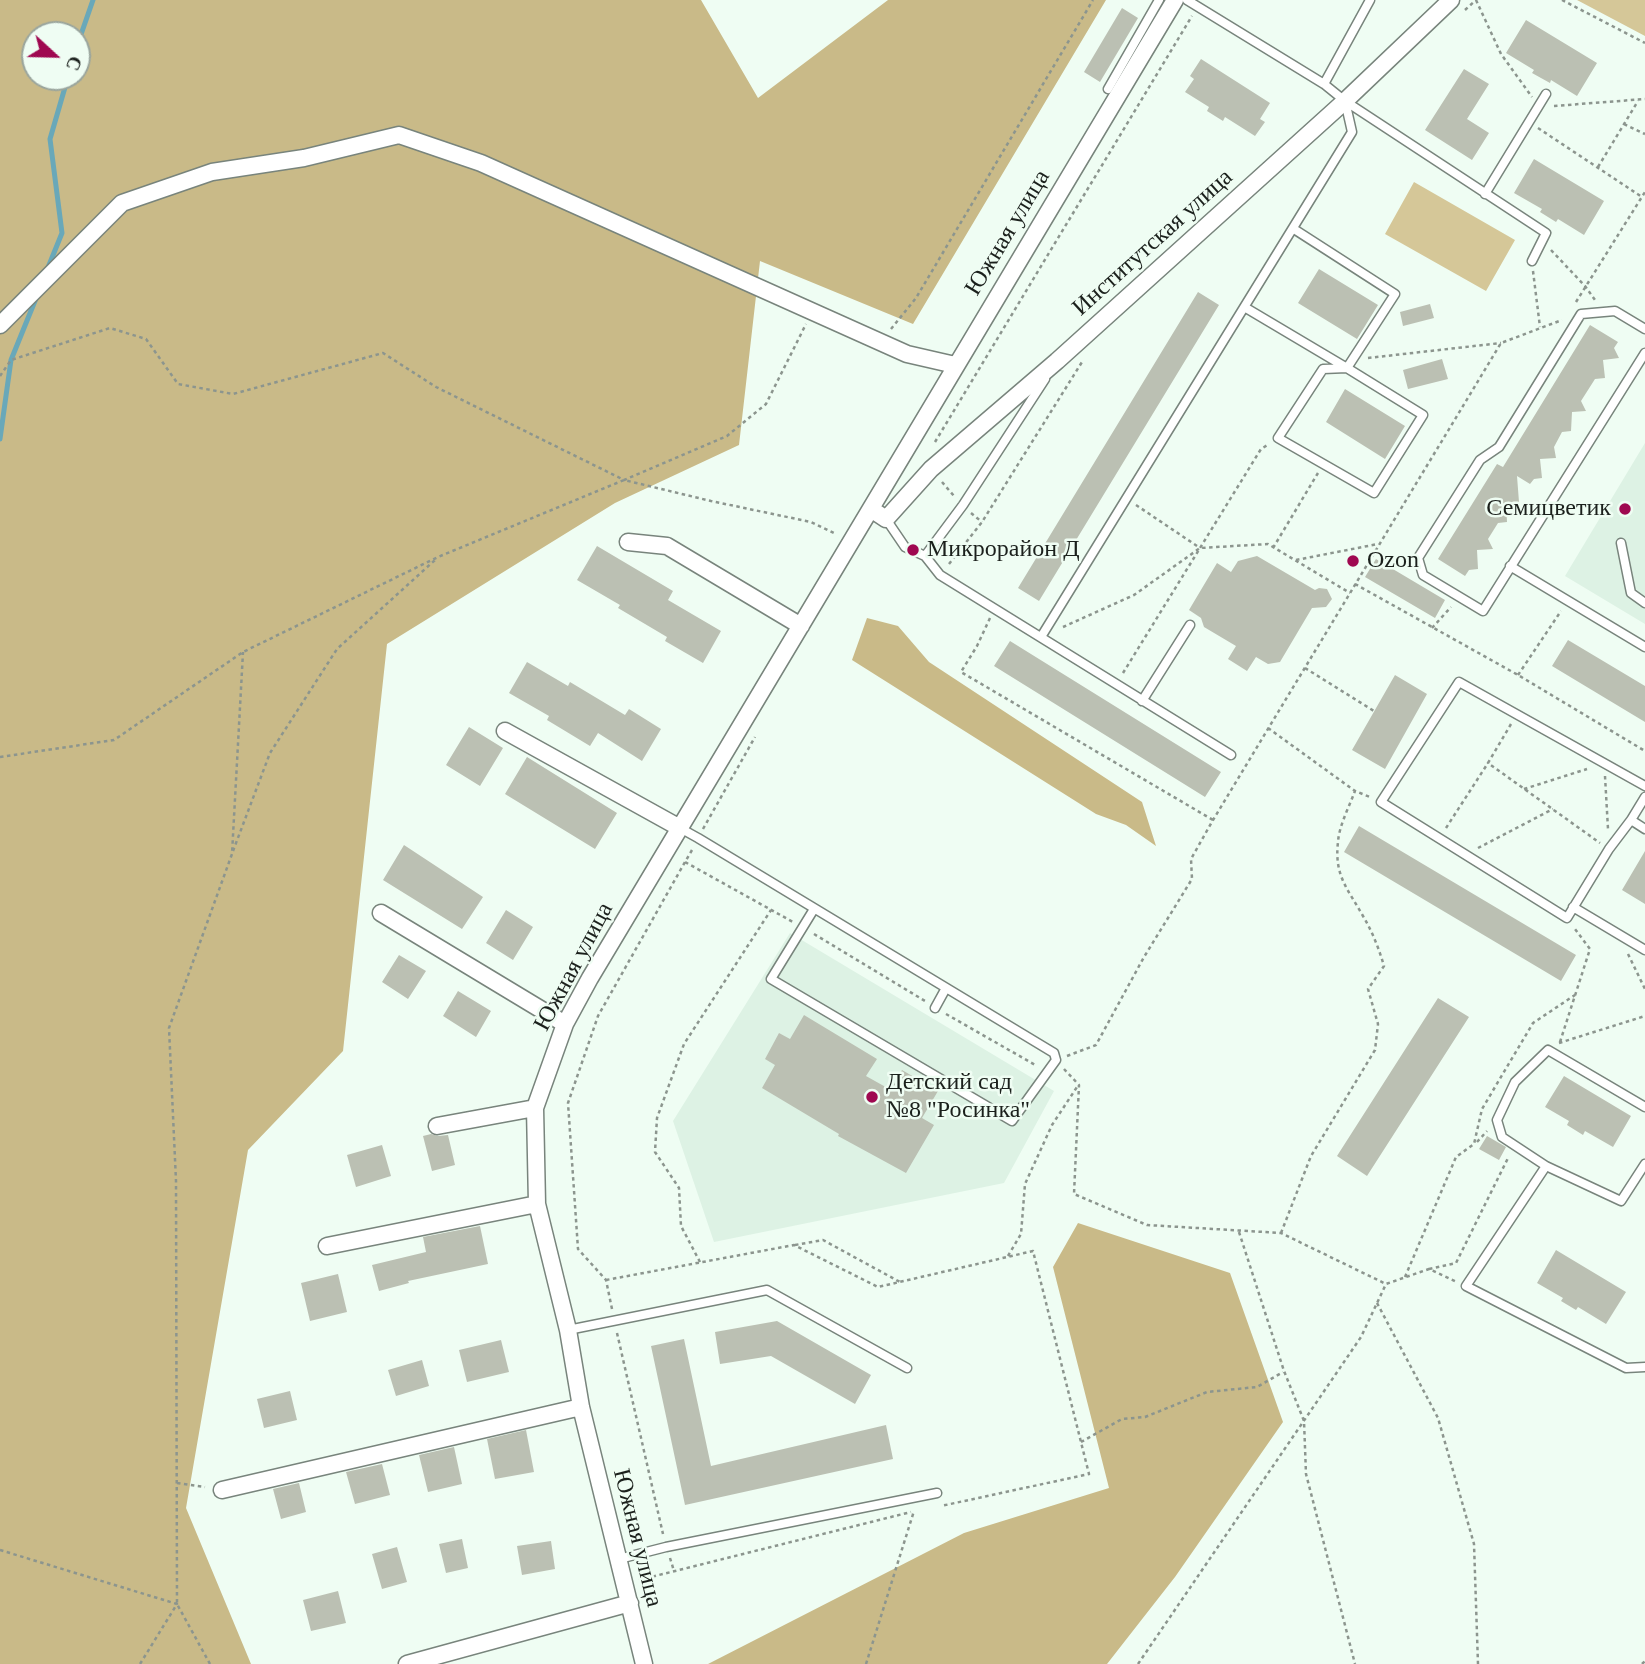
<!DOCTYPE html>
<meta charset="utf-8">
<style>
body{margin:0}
#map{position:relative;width:1645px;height:1664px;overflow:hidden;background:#effdf3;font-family:Georgia,serif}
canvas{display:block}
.north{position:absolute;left:21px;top:21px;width:70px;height:70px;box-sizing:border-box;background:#effdf3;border:2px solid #9aa59d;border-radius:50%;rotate:112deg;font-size:19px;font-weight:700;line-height:28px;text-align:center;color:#1b201c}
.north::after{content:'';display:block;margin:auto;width:24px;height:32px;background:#9f0850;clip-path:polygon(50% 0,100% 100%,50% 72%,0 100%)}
</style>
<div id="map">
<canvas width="1645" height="1664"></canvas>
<div class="north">С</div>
</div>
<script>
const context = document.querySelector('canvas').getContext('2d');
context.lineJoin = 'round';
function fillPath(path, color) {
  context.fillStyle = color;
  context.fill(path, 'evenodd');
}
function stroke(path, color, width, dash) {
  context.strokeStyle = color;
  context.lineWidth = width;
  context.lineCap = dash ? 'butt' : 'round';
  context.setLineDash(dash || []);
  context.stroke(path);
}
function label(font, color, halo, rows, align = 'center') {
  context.font = font + ' Georgia,serif';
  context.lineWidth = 5;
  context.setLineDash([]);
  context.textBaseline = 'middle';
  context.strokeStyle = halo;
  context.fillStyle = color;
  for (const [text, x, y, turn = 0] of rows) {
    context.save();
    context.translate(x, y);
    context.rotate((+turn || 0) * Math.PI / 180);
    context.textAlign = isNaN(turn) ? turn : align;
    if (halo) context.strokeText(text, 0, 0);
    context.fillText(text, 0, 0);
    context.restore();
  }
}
fillPath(new Path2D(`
 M1645 443V624L1565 576Z
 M790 933 1054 1091 1004 1183 714 1242 673 1121Z`), '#ddf2e4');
fillPath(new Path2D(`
 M1577 0H1645V36Z
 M1414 182 1515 240 1486 291 1385 234Z`), '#d5c798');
fillPath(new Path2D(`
 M0 0H701L758 98 888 0H1106L913 324 760 261 739 445 615 503 387 644 343 1051 248 1150 186 1508 251 1664H0ZM35 35H77V77H35Z
 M867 618 898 626 929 662 1142 802 1156 846 1126 825 1096 814 852 660Z
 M1078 1223 1230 1273 1283 1422 1175 1577 1107 1664H708L964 1533 1109 1488 1053 1267Z`), '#c9ba88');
stroke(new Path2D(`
 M77 46 93 0
 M47 270 62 233 50 139 68 77
 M0 439 11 360 37 296`), '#69a8b9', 5);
fillPath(new Path2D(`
 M1122 8 1138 18 1100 82 1084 72Z
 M1526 20 1597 63 1577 96 1551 80 1550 83 1532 73 1534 70 1506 53Z
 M1201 59 1270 103 1260 119 1265 122 1255 136 1225 117 1223 121 1207 111 1209 107 1185 92 1194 79 1190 76Z
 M1464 69 1489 84 1467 119 1489 133 1472 160 1425 130Z
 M1534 159 1604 201 1584 235 1558 219 1556 222 1540 212 1542 209 1514 193Z
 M1319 269 1378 305 1357 339 1298 303Z
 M1198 292 1219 305 1039 601 1018 588Z
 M1430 304 1434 318 1403 326 1400 312Z
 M1590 325 1618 342 1614 348 1619 358 1603 360 1605 378 1595 379 1581 401 1586 411 1572 412 1571 431 1562 432 1554 447 1556 458 1540 459 1542 478 1534 479 1530 484 1517 476 1519 502 1506 503 1507 522 1498 523 1488 539 1493 549 1477 550 1478 569 1469 570 1465 576 1438 559 1497 464 1503 467Z
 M1442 359 1448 379 1408 389 1403 370Z
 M1345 389 1405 426 1385 459 1326 422Z
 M597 546 673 591 668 600 721 631 703 663 665 641 667 637 618 608 620 605 577 580Z
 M1257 556 1315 590 1319 588 1327 589 1332 599 1326 607 1312 608 1280 662 1268 664 1256 657 1247 671 1228 659 1236 646 1204 627 1201 618 1189 610 1217 563 1231 572 1238 561Z
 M1376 559 1445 600 1435 618 1365 577Z
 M1568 640 1645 686V722L1552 666Z
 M1010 641 1221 772 1205 797 994 666Z
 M527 662 568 686 570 682 625 715 629 709 661 729 642 761 598 733 590 746 547 720 549 716 509 693Z
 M1395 675 1427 694 1385 769 1352 750Z
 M469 727 503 748 480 786 446 765Z
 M527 757 617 813 595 849 505 794Z
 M1359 826 1576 955 1561 981 1344 852Z
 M404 845 483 897 462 929 383 880Z
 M1645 851V904L1622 890Z
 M506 910 533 927 513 960 486 943Z
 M399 955 426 971 408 999 382 982Z
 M458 991 491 1011 476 1037 443 1016Z
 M1438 998 1469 1017 1367 1176 1337 1156Z
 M804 1015 877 1059 866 1076 891 1090 902 1070 938 1091 922 1118 934 1125 906 1173 838 1136 839 1134 762 1088 775 1065 765 1059 779 1033 790 1039Z
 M1564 1076 1631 1116 1613 1147 1585 1131 1583 1135 1567 1125 1569 1121 1545 1107Z
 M431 1134 438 1136 448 1135 455 1165 432 1171 423 1136Z
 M1487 1136 1506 1147 1499 1160 1479 1149Z
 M382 1145 391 1176 356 1187 347 1155Z
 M480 1226 488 1264 408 1281 409 1283 379 1291 372 1265 426 1252 423 1237Z
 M1556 1250 1626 1292 1606 1324 1578 1307 1576 1310 1561 1301 1563 1298 1537 1283Z
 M338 1274 347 1312 310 1321 301 1283Z
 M777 1321 871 1375 855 1404 771 1356 720 1364 715 1332Z
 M684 1339 711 1466 886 1425 893 1459 685 1505 651 1346Z
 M501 1340 509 1372 467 1382 459 1350Z
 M422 1360 429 1386 396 1396 388 1370Z
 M290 1391 297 1420 264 1428 257 1399Z
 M526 1430 534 1472 495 1479 487 1439Z
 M454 1447 462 1484 428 1492 419 1455Z
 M382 1464 390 1495 355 1504 346 1472Z
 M299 1483 306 1512 281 1519 273 1489Z
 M462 1539 468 1568 446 1573 439 1544Z
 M551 1541 555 1569 522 1575 517 1546Z
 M397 1547 407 1582 382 1589 372 1554Z
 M338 1591 346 1623 311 1631 303 1600Z`), '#bbc0b3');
const lane = new Path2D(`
 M1187 0 1324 84 1345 101 1546 233 1532 261
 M1324 84 1370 0
 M1108 89 1159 0
 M1485 194 1546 94
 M1246 308 1347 368 1323 369 1278 438 1374 493 1423 415 1347 368 1395 294 1294 229
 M1645 329 1615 311 1581 314 1499 447 1480 460 1418 558 1423 575 1483 611 1645 353
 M886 519 905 547 925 556 963 505 1045 379
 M1621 543 1631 593 1645 603
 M925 556 940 575 1231 755
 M1510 566 1645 647
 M1041 637 1352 132 1345 101
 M1142 701 1190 625
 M1645 797 1631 820 1645 829
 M1631 820 1609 849 1567 918 1381 802 1459 682 1645 786
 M680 828 698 838 1054 1053 1056 1060 1012 1121 771 979 814 909
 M1573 907 1645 950
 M935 1008 946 988
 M1645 1164 1621 1201 1546 1166 1466 1286 1626 1368 1645 1367
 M1546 1166 1502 1137 1497 1120 1515 1082 1548 1050 1645 1107
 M568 1330 767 1290 907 1368
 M619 1559 666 1547 937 1493`);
const street = new Path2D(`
 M0 325 122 203 212 172 304 158 399 135 481 163 907 354 955 365
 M871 509 886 519 931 469 1057 361 1345 101 1451 0
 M628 542 667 546 801 626
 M505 731 680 828
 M381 913 565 1024
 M437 1126 535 1108
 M327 1246 537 1204
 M222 1490 581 1407
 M407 1664 630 1603
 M644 1664 581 1407 568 1330 537 1204 535 1108 565 1024 590 978 1175 0`);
stroke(lane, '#78847c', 11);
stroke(street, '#78847c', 19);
stroke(new Path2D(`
 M1476 0 1501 54 1532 97
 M1562 0 1645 43
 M1465 10 1476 0
 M1554 106 1645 99
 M1624 124 1645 134
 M1538 128 1642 197
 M1598 167 1638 101
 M1551 250 1585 286 1595 300
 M1533 271 1540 327
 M1576 302 1645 192
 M891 329 916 298 1093 0
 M1368 358 1501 343
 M0 376 11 360 110 328 146 339 178 384 233 394 383 353 436 387 624 480 727 436 766 404 806 324
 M935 442 1192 16
 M942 482 954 496
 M1136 505 1200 548
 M971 513 982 522
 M1273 548 1318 473
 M1296 560 1378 544
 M949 564 982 522 1082 362
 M1355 584 1518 675 1645 751
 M990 618 977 646 961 672 1213 820
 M1063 627 1134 595 1200 548 1268 544 1350 593
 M1432 628 1451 607
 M1305 668 1374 711
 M1123 673 1261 449 1269 444
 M1518 675 1561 611
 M1511 724 1488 763 1600 843
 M1268 728 1355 791 1370 797
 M0 757 114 740 243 652 438 557 624 480 711 501 811 522 836 534
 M1605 776 1608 829
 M1524 789 1587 769
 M1446 828 1488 763
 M703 829 755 737
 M1478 848 1553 809
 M692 850 685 862 793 922
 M233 851 270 753 337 649 435 560
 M814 934 925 1001
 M1628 954 1645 989
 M946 1014 1037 1066
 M1560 1042 1590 949 1575 929
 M1559 1043 1645 1016
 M1067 1056 1096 1045 1144 957 1192 879 1191 859 1213 820 1501 343 1562 320
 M1064 1069 1079 1085 1074 1194 1147 1225 1281 1233 1386 1284
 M1477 1142 1487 1131
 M1239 1232 1284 1371 1304 1421 1306 1474 1355 1664
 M1281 1233 1311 1156 1375 1050 1378 1024 1368 989 1384 966C1379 949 1373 933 1363 916 1348 889 1334 876 1338 842 1339 826 1349 807 1355 791
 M795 1245 823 1240 900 1282
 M1008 1256 1021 1234 1025 1184 1052 1125 1077 1087
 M700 1262 681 1226 679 1188 655 1152 657 1118 684 1044 771 910
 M1429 1269 1456 1263 1509 1156
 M1405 1277 1456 1157 1474 1144 1482 1109 1533 1023 1575 995
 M606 1280 794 1245 878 1287 1033 1251 1089 1474 941 1506
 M1377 1303 1438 1418 1474 1544 1478 1664
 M612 1309 606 1280 578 1249 568 1103 598 1016 685 862
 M617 1333 663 1534
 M1081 1442 1122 1419 1145 1417 1207 1392 1257 1387 1283 1372
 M177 1483 205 1487
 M0 1550 177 1604 140 1664
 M670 1558 674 1571
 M639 1580 911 1512
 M210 1664 177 1604 176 1181 169 1028 232 854 243 652
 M866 1664 914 1511
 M1138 1664 1361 1337 1386 1284 1429 1269 1457 1282
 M1642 1664 1645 1661`), '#8c958e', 2.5, [3.5, 3.5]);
stroke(lane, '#fff', 8);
stroke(street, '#fff', 16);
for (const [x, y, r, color] of [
 [1625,509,7,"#9f0850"],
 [913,550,7,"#9f0850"],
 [1353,561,7,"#9f0850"],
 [872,1097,7,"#9f0850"]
]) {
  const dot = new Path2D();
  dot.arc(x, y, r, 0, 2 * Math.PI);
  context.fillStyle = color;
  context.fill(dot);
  stroke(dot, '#effdf3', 2.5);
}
label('24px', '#1b201c', '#effdf3', [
 ["Южная улица",1008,233,-59],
 ["Институтская улица",1153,243,-42],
 ["Южная улица",574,967,-62],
 ["Южная улица",637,1538,76]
]);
label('24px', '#1b201c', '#effdf3', [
 ["Семицветик",1611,509,"right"],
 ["Микрорайон Д",927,550],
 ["Ozon",1367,561],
 ["Детский сад",886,1083],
 ["№8 \"Росинка\"",886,1111]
], 'left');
</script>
